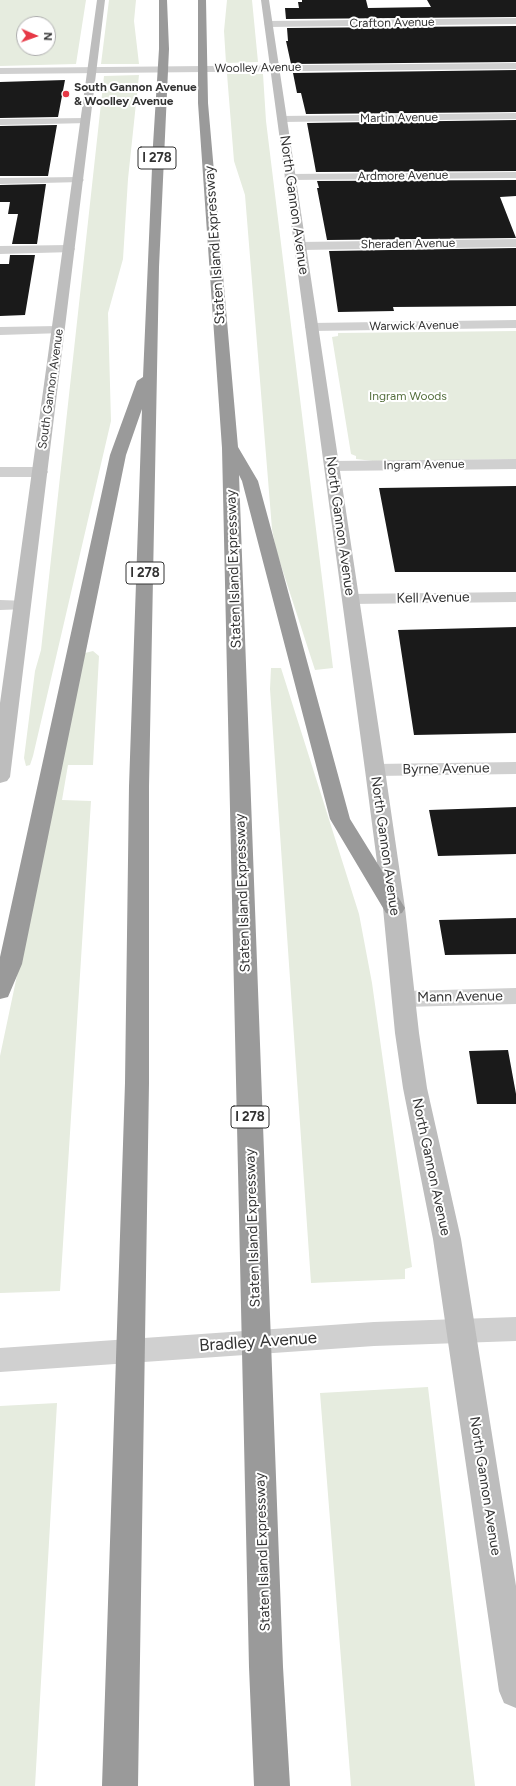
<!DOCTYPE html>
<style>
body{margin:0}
#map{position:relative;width:516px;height:1786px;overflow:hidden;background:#fff;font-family:Figtree,sans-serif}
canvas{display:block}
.north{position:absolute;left:16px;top:16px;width:40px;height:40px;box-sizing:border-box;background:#fff;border:1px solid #adadad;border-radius:50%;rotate:92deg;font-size:11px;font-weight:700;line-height:16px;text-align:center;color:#333}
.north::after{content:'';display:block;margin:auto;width:14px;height:18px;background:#e63946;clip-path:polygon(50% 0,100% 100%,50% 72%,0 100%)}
</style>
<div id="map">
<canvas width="516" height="1786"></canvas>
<div class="north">N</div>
</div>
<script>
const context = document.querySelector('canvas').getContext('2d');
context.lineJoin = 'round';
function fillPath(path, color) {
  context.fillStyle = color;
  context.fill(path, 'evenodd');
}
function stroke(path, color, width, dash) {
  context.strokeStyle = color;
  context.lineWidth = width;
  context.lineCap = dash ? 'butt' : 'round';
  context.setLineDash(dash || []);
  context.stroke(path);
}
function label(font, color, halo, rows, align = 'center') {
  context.font = font + ' Figtree,sans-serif';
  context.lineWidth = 4;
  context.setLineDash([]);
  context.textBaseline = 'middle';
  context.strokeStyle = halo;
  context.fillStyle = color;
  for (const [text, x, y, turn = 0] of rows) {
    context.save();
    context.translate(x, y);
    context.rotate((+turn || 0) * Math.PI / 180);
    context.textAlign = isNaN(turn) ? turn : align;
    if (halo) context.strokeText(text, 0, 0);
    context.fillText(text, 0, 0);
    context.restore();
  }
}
fillPath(new Path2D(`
 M0 0H86L76 64 0 66ZM24 24H48V48H24Z
 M109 0H136L134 21 139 64H101Z
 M227 0H252L258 62 226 63 224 31Z
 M227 74H263L266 121 333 668 315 670 276 550 272 529 245 195 234 161Z
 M139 75 128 179 123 259 108 313 111 421 33 756 30 765 26 766 24 758 35 671 41 650 104 76Z
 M516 331V459L373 461 356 459V456L351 454 332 337 338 336V333Z
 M93 651 99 656 93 765H68L62 800 91 801 60 1291 0 1293V1056L85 653Z
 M271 668H281L359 914 372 983 412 1267 405 1269V1279L311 1283 270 689Z
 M428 1387 475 1786H351L320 1393Z
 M57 1403 35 1786H0V1406Z`), '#e6ecdf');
fillPath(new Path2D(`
 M302 0H366L368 8 431 7 427 0H516V17L286 19 285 8H299L298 2H302Z
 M516 26V62L291 64 286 41H288L287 28Z
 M516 70V112L306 114 301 93H297L293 73Z
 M65 80 58 117 0 118V82Z
 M516 120V171L316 172 307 123Z
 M57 125 48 176H0V126Z
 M516 180V196L500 197 516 238 327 240 317 188H319L317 181Z
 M46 184 37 244H12L18 214H8L10 202H0V185Z
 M516 248V306L393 307 394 311 338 312 329 251Z
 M10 255H35L25 315 0 316V264H9Z
 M516 486V572H395L379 488Z
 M516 627V733L414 735 398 630Z
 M516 807V854L438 856 429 810Z
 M516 918V954L445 955 439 920Z
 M508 1050 516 1094V1104H477L469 1051Z`), '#1a1a1a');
fillPath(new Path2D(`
 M516 18V24L269 27 264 24 269 21Z
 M516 113V119L282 122 277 119 282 116Z
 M85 118 90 121 89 123 0 125V119Z
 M516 172V178L290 180 284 177 290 174Z
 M78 177 82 178 84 180 82 182 0 184V178Z
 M516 239V247L300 250 294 246 300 242Z
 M69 245 73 246 75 249 73 252 0 254V246Z
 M516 320V328L312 331 307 330 305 327 307 324 312 323Z
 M58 326 63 327 65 330 63 333 0 335V327Z
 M516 459V469L332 471 326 469 324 466 326 463 332 461Z
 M0 467H40L46 469 48 472 46 475 40 477H0Z
 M516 592V602L351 604 345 603 342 599 345 595 351 594Z
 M0 600 28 601 31 605 28 609 0 610Z
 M516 762V774L375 776 368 774 365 770 368 766 375 764Z
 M516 988V1004L404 1007 396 1005 392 999 396 993 404 991Z`), '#d0d0d0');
fillPath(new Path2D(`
 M516 63V69L0 74V68Z
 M516 1317V1341L374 1346 0 1372V1348L374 1322Z`), '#d0d0d0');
fillPath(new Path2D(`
 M97 0H105L10 777 7 781 0 783V703Z
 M261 0H269L385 770 405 908 419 1033 427 1088 461 1239 516 1586V1708L504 1703 499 1691 433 1239 403 1088 395 1033 383 908 365 770Z`), '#bdbdbd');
fillPath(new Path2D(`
 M159 0H167L169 49 159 267 149 786V1083L138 1786H102L125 1083 129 786 142 409 126 455 22 964 8 997 0 999V957L110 455 137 381 143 377 153 145 159 49Z
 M198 0H206L208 103 238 447 258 481 350 819 405 908 402 913 394 915 386 913 330 819 242 481 239 475 283 1667 290 1786H254L249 1667 222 448 198 103Z`), '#9a9a9a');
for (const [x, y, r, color] of [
 [66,94,4,"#e63946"]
]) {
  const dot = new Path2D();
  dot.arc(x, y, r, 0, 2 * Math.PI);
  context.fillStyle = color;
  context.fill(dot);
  stroke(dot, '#fff', 1.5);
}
label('12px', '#333', '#fff', [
 ["Crafton Avenue",392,23,-1],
 ["Woolley Avenue",258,68,-1],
 ["Martin Avenue",399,118,-1],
 ["Ardmore Avenue",403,176,-1],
 ["Sheraden Avenue",408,244,-1],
 ["Warwick Avenue",414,326,-1],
 ["South Gannon Avenue",51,389,-82],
 ["Ingram Avenue",424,465,-1]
]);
label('bold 12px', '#333', '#fff', [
 ["South Gannon Avenue",74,87],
 ["& Woolley Avenue",74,101]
], 'left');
label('12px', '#56703f', '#fff', [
 ["Ingram Woods",408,396]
]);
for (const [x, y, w] of [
 [157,158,38],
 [145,573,38],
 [250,1117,38]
]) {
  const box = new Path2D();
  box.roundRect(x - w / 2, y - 11, w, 22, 3);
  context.fillStyle = '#fff';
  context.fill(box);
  stroke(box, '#333', 1);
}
label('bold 13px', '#333', null, [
 ["I 278",157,158],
 ["I 278",145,573],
 ["I 278",250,1117]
]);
label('14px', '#333', '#fff', [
 ["North Gannon Avenue",294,205,82],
 ["Staten Island Expressway",215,245,-94],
 ["North Gannon Avenue",340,526,82],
 ["Staten Island Expressway",234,569,-92],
 ["Kell Avenue",433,598,-1],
 ["Byrne Avenue",446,769,-1],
 ["North Gannon Avenue",385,846,82],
 ["Staten Island Expressway",243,893,-92],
 ["Mann Avenue",460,997,-1],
 ["North Gannon Avenue",431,1167,78],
 ["Staten Island Expressway",253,1228,-92],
 ["North Gannon Avenue",485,1486,81],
 ["Staten Island Expressway",263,1552,-92]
]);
label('17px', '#333', '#fff', [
 ["Bradley Avenue",258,1342,-4]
]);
</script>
